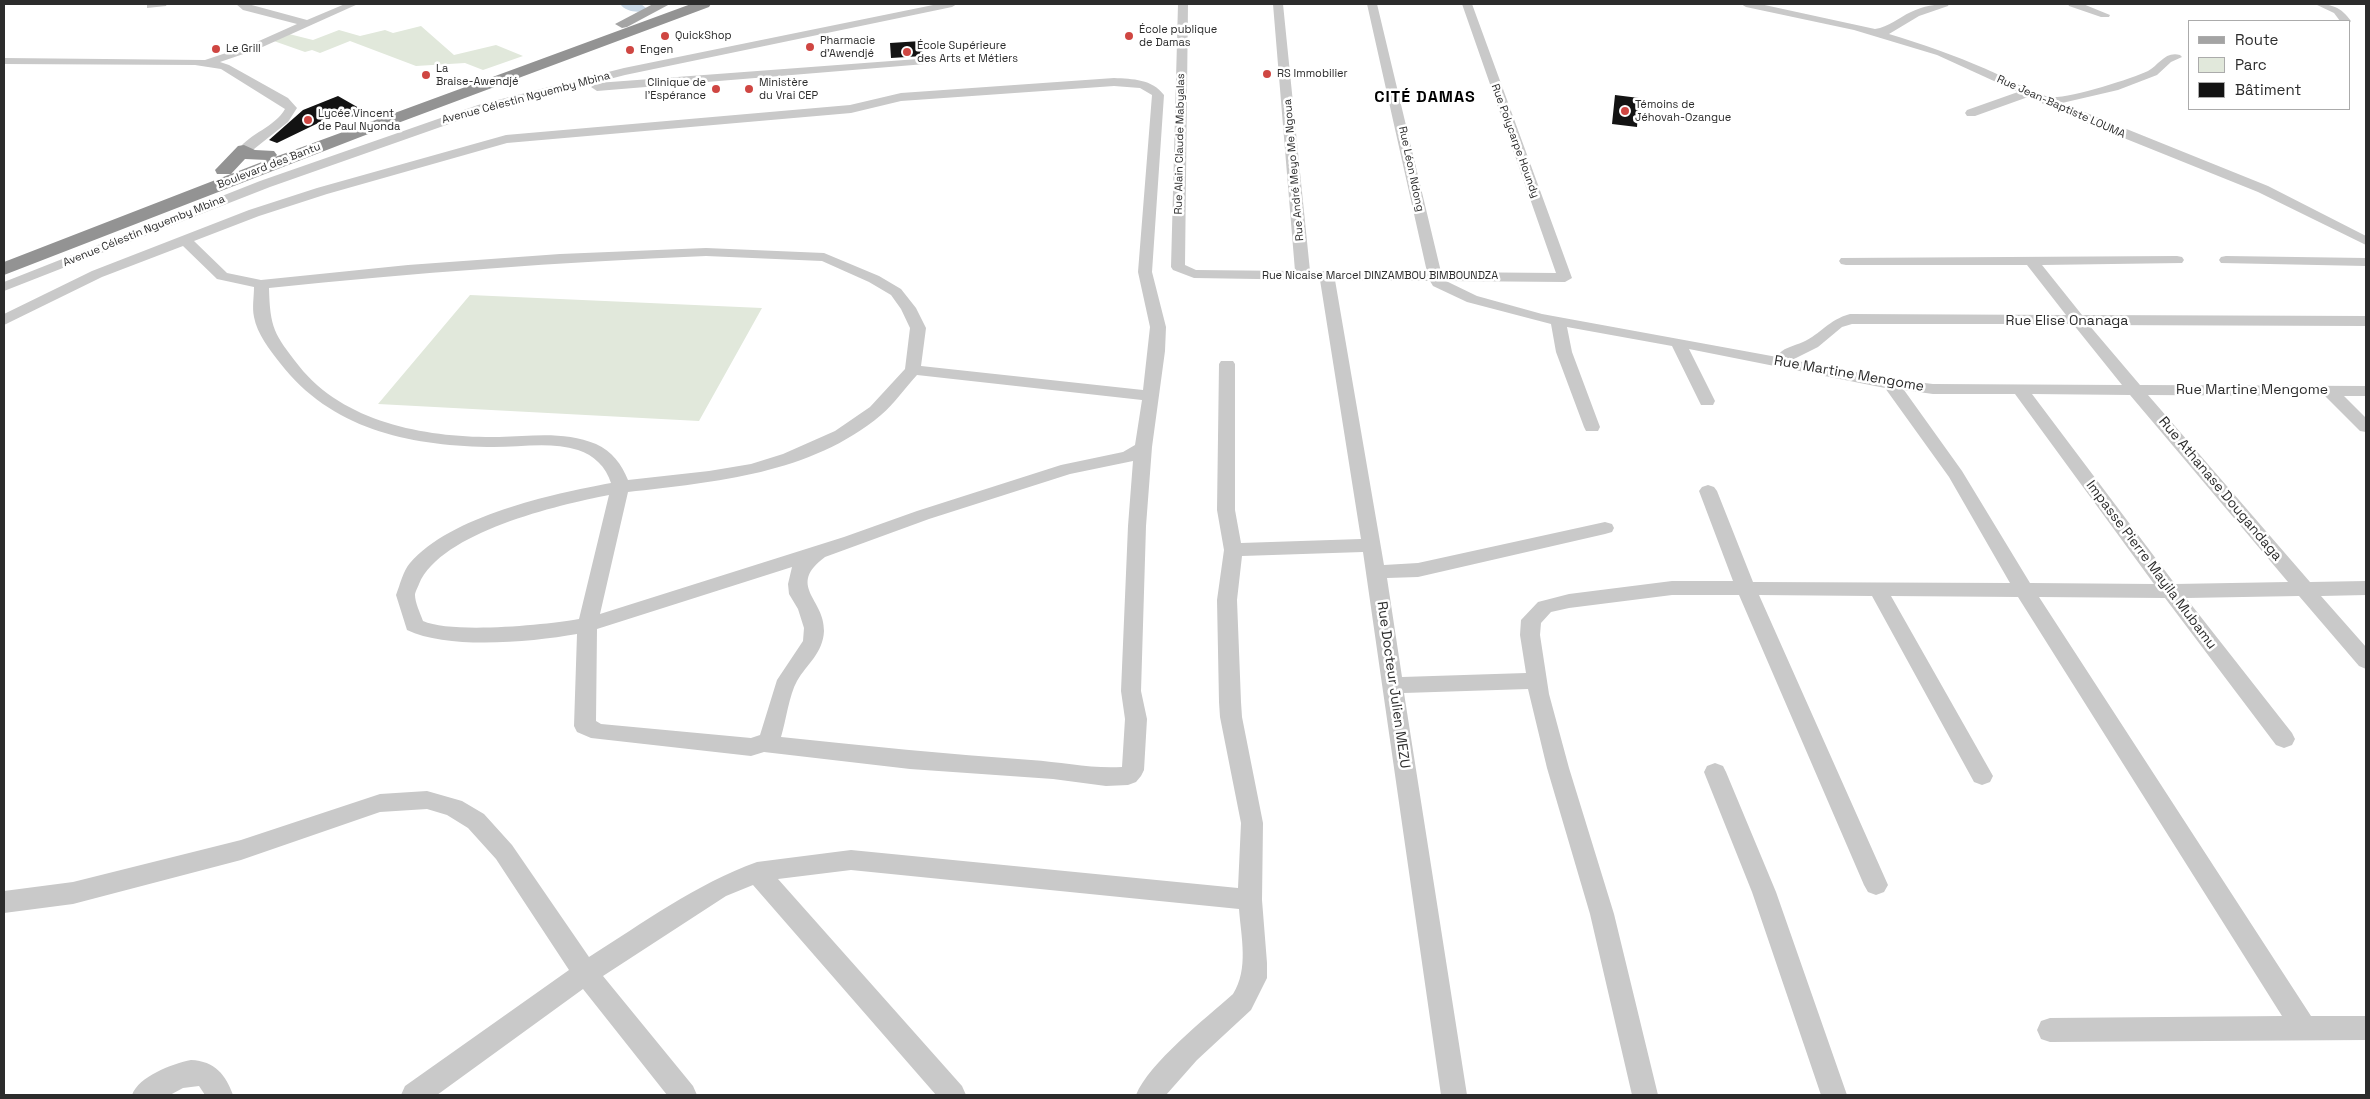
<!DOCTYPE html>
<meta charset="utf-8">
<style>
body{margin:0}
#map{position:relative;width:2370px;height:1099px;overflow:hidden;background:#fff;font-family:"Space Grotesk",sans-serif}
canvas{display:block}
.frame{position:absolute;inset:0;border:5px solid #2c2c2c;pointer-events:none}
.legend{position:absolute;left:2188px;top:20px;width:162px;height:90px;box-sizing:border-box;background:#fff;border:1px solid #ababab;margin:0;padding:6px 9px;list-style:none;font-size:15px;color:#2c2c2c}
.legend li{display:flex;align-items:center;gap:10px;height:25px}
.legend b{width:25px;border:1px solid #ababab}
</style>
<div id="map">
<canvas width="2370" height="1099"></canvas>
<div class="frame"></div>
<ul class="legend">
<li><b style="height:6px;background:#a4a4a4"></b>Route</li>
<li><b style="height:14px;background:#e1e8db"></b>Parc</li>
<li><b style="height:14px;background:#131313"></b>Bâtiment</li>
</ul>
</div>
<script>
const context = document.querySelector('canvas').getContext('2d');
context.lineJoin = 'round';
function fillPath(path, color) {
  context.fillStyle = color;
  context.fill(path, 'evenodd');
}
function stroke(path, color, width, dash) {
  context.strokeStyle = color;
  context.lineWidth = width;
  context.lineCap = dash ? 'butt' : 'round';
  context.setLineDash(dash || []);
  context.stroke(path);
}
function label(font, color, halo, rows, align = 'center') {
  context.font = font + ' "Space Grotesk",sans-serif';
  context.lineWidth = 5;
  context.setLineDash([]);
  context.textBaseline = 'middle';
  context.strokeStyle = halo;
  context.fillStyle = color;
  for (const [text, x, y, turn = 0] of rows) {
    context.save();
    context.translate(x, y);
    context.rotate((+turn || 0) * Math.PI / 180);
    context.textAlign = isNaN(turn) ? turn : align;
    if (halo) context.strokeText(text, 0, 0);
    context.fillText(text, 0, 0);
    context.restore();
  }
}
fillPath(new Path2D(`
 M421 26 454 55 496 45 523 56 483 70 465 63 416 66 350 41 320 53 312 50 305 52 271 40 289 34 313 40 339 30 360 36 385 30 393 33Z
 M470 295 762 308 699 421 378 404Z`), '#e1e8db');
fillPath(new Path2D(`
 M620 4H641L646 8 644 11C636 13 625 11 620 4Z`), '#c9d8e6');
fillPath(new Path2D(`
 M921 41 923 56 891 58 890 43Z
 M1615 95 1639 98 1637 127 1612 124Z
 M338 96 366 112 351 117 341 112 277 143 269 140 303 110Z`), '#131313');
fillPath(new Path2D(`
 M147 4H167L166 6 147 8Z
 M236 4H248L307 20 345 4H358L258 49 220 62 229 65 288 98 297 108 288 122 249 153 244 154 238 150C250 133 275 127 285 109L221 69 195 65 4 64V58L205 60 250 45 297 24 243 10Z
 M938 4H957L952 7 625 75 486 111 270 187 4 291V282L260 181 478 105 624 68Z
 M1178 4H1188L1185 265 1196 270 1295 271 1273 4H1283L1310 271 1427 272 1367 4H1377L1441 272 1556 273 1462 4H1472L1572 278 1565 282 1446 281 1477 296 1542 314 1777 357C1781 348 1794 346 1803 342 1821 334 1828 320 1850 314L2066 315 2027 265H1846L1841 264 1839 261 1841 258 2177 256 2182 257 2184 260 2182 263 2042 265 2082 315 2366 316V326L2089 325 2140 385 2366 386V396H2344L2366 418V432L2360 431 2325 396 2148 395 2310 582 2366 581V595L2321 596 2366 647V669L2359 666 2299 596 2186 598 2292 733 2295 739 2292 745 2284 748 2276 745 2165 598 2039 597 2311 1016H2366V1040L2050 1042 2041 1039 2037 1030 2041 1021 2050 1018 2282 1016 2018 597 1891 596 1993 776 1990 782 1982 785 1974 782 1872 596 1759 595 1888 885 1884 892 1876 895 1868 892 1864 885 1739 595H1672L1569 608 1551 612 1541 623 1540 635 1549 694 1569 768 1614 914 1658 1095H1632L1590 914 1547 768 1528 689 1404 693 1467 1095H1441L1363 552 1242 556 1237 600 1241 702 1242 717 1263 823 1262 900 1267 963V978L1251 1010 1197 1060 1166 1095H1136C1149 1063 1206 1018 1233 994 1249 969 1241 937 1239 909L851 870 778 879 962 1086 966 1095H936L753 885 726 896 603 976 693 1086 697 1095H667L583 989 437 1095H401L405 1086 569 970 496 859 468 828 447 815 427 809 380 812 241 860 73 904 4 913V891L73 882 241 840 380 794 427 791 462 801 484 814 512 845 589 957C643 923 696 884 757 862L851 850 1238 888 1241 823 1220 717 1219 702 1217 600 1224 550 1217 510 1219 364 1221 361H1233L1235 364V510L1241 543 1361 539 1320 280 1194 278 1173 270 1171 267ZM1335 280 1430 281 1433 286 1467 302 1551 324 1556 352 1584 427 1586 431H1598L1600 427 1572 352 1567 327 1672 346 1699 401 1701 405H1713L1715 401 1689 349 1885 388 1949 477 2010 583 1753 582 1717 491 1714 487 1708 485 1702 487 1699 491 1733 581H1672L1569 594 1538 602 1521 620 1520 635 1526 673 1402 677 1387 578 1418 577 1605 534 1612 532 1614 528 1612 524 1605 522 1418 563 1384 565ZM1852 324H2073L2122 385 1933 384 1891 379 1792 360 1818 347 1842 327ZM1904 390 1933 394H2015L2154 584 2030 583 1962 471ZM2032 394 2130 395 2288 582 2175 584Z
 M1741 4H1760L1875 29C1889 27 1898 18 1911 12 1923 6 1936 4 1949 4L1948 6 1919 16 1889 34C1922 44 1954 55 1986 69 2002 76 2033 93 2049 97 2065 100 2131 79 2148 71 2159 65 2165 51 2180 55L2182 57 2171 62 2157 75 2118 90 2062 103 2268 186 2366 236V245L2258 192 2084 122 2028 97 1975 116H1967L1965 113 1967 110 2018 92 1937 55 1854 30 1746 7Z
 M2068 4H2083L2110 15 2109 17H2101L2069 6Z
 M2315 4C2332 4 2341 7 2351 21L2349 24V21H2340L2334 13Z
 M958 56 964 59 962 61 597 91 591 87 597 83Z
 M1114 78C1133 79 1152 79 1164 95L1152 272 1166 327 1165 351 1152 447 1146 526 1141 691 1147 719 1144 770 1141 776 1136 782 1128 785 1106 786 1053 779 910 769 764 752 751 756 591 738 577 732 574 726 577 634C531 642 449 650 407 630L396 595C400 585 403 571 410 563 451 516 551 494 611 483 606 467 594 455 578 450 549 441 516 448 487 447 407 445 331 429 280 363 270 350 257 334 254 317 252 307 254 297 254 287L217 279 183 246 102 277 4 325V314L92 271 249 210 317 188 506 135 850 105 901 93ZM1114 86 1140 88 1152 95 1138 272 1150 327 1143 390 921 366 926 328 916 308 901 289 879 276 824 253 706 248 560 254 408 265 261 280 227 273 194 241 259 216 327 194 507 143 851 113 901 101ZM706 256 822 261 869 282 891 295 901 309 910 328 905 369 870 407 835 431 783 454 751 464 709 471 628 480C622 465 612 451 596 444 565 431 532 436 499 437 429 438 345 424 299 366 274 334 270 328 269 288 414 273 560 262 706 256ZM917 375 1142 400 1135 445 1123 452 1061 465 917 511 844 537 600 614 628 492C715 482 811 474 881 415 894 404 905 388 917 375ZM1133 461 1128 526 1121 691 1125 719 1122 767C1092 769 1062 762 1031 760 948 754 865 746 781 737 786 721 789 695 797 681 807 664 823 653 824 631 825 599 786 586 825 557L929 519 1070 474ZM609 495 579 619C545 625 452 634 423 621 420 613 415 602 415 595 415 592 418 587 419 584 441 532 558 505 609 495ZM792 567 788 584 789 594 798 609 804 628 803 641 777 680 760 735 751 738 601 724 596 721 597 629Z
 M2226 256 2366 258V266L2221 263 2219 260 2221 257Z
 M1715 763 1723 766 1726 772 1776 892 1847 1095H1821L1752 892 1704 772 1707 766Z
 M191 1060C215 1061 226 1075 233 1095H205L199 1086 183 1088 170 1095H132C139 1076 172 1064 191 1060Z`), '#c9c9c9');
fillPath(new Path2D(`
 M653 4H670L627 27 622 28 615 24Z`), '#a4a4a4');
fillPath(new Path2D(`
 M691 4H711L709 7 363 136 4 275V262L267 160 245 159 231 174H217L215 170 238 146 244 145 255 150 274 151 277 155 275 157Z`), '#939393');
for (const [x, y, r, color] of [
 [665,36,5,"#cf4642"],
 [1129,36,5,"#cf4642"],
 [810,47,5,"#cf4642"],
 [216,49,5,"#cf4642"],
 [630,50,5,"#cf4642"],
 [907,52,5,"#cf4642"],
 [1267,74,5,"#cf4642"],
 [426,75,5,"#cf4642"],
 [716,89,5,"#cf4642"],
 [749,89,5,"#cf4642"],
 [1625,111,5,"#cf4642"],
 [308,120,5,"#cf4642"]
]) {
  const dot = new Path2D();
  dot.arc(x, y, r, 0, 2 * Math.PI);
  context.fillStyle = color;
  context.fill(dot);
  stroke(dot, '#fff', 2);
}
label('11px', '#2c2c2c', '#fff', [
 ["École publique",1139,30],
 ["de Damas",1139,43],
 ["QuickShop",675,36],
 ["Pharmacie",820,41],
 ["d'Awendjé",820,54],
 ["École Supérieure",917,46],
 ["des Arts et Métiers",917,59],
 ["Le Grill",226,49],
 ["Engen",640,50],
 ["La",436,69],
 ["Braise-Awendjé",436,82],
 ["RS Immobilier",1277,74],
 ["Clinique de",706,83,"right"],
 ["l'Espérance",706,96,"right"],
 ["Ministère",759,83],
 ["du Vrai CEP",759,96],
 ["Témoins de",1635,105],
 ["Jéhovah-Ozangue",1635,118],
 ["Lycée Vincent",318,114],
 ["de Paul Nyonda",318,127]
], 'left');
label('11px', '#2c2c2c', '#fff', [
 ["Avenue Célestin Nguemby Mbina",526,98,-15],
 ["Rue Jean-Baptiste LOUMA",2061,107,24],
 ["Rue Polycarpe Houndy",1515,141,70],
 ["Rue Alain Claude Mabyalas",1180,144,-89],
 ["Boulevard des Bantu",269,166,-21],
 ["Rue Léon Ndong",1411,169,78],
 ["Rue André Meyo Me Ngoua",1294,170,-95],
 ["Avenue Célestin Nguemby Mbina",144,231,-22],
 ["Rue Nicaise Marcel DINZAMBOU BIMBOUNDZA",1380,276]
]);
label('14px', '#2c2c2c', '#fff', [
 ["Rue Elise Onanaga",2067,321],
 ["Rue Martine Mengome",1849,374,10],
 ["Rue Martine Mengome",2252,390],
 ["Rue Athanase Dougandaga",2220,489,50],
 ["Impasse Pierre Mayila Mubamu",2151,565,53],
 ["Rue Docteur Julien MEZU",1393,685,82]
]);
context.letterSpacing = '1px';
label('bold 16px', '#000', '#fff', [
 ["CITÉ DAMAS",1425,98]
]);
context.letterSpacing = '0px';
</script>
